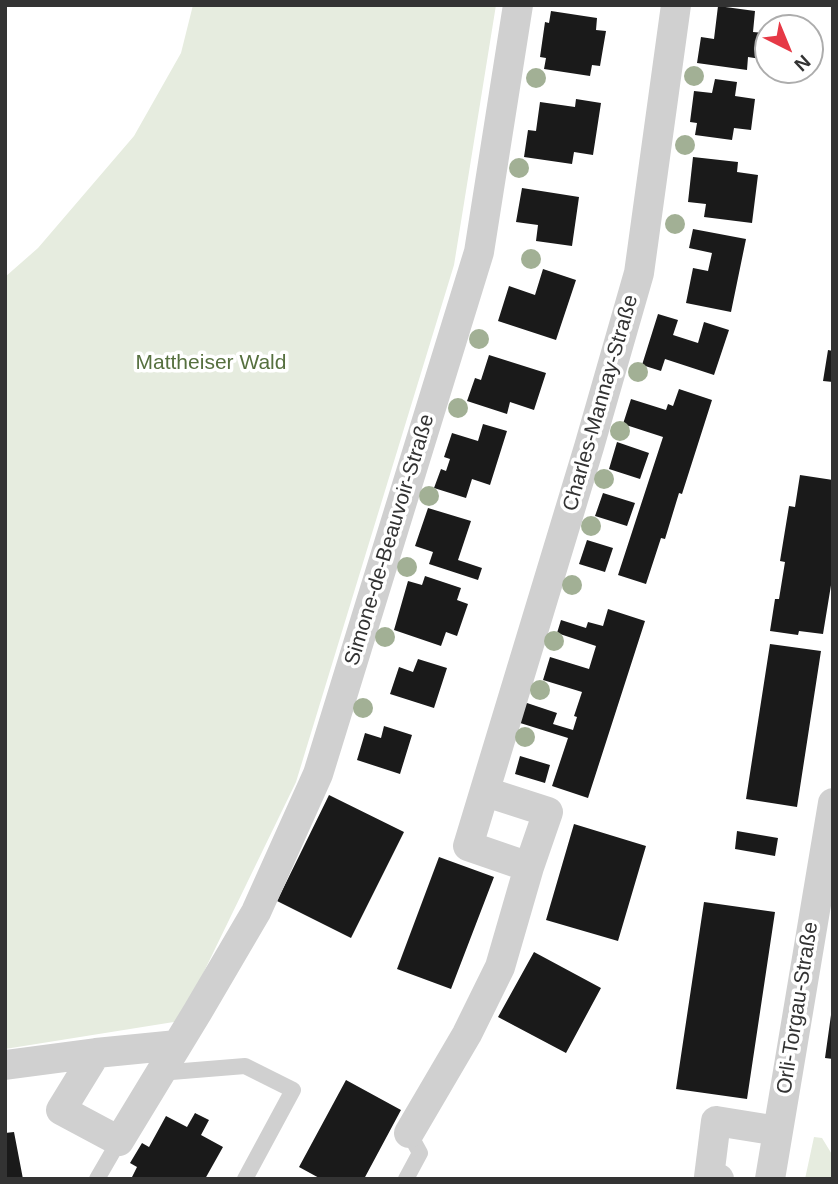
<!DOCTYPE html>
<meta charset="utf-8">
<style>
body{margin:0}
#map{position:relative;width:838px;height:1184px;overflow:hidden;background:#fff;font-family:Arial,sans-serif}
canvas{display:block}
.frame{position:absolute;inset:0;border:7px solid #333;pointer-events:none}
.north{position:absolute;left:754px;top:14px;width:70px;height:70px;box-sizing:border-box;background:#fff;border:2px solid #adadad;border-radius:50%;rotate:137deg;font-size:19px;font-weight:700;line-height:28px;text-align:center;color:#333}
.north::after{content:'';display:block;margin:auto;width:24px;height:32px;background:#e63946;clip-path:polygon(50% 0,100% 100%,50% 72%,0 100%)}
</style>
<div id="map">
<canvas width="838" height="1184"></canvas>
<div class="frame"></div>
<div class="north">N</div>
</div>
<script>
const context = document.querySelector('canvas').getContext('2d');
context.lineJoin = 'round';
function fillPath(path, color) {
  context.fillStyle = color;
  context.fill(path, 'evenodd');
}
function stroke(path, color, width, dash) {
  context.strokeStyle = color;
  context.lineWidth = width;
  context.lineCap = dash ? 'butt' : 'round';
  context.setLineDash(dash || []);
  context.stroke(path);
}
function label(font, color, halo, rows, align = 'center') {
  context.font = font + ' Arial,sans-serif';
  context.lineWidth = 7;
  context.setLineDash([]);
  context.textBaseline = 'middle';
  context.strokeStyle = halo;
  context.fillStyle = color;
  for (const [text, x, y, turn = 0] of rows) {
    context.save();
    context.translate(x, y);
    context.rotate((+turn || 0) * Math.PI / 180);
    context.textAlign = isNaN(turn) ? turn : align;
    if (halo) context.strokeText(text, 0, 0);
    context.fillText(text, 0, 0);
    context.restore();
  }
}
fillPath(new Path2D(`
 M193 5H496L454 265 296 782 180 1021 5 1049V277L38 248 134 136 181 53Z
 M814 1137 822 1138 833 1156V1179H805Z`), '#e6ecdf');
fillPath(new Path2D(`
 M718 6 755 11 753 32 764 33 761 59 748 57 747 70 697 63 701 37 714 39Z
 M551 11 597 18 596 30 606 31 600 66 592 65 590 76 544 69 546 58 540 57 545 22 549 23Z
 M715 79 737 82 735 96 755 99 751 130 734 128 732 140 695 135 697 123 690 122 694 91 712 93Z
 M576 99 601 103 593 155 574 152 572 164 524 157 528 130 536 131 540 102 575 107Z
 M693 157 738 162 737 172 758 175 752 223 704 217 706 204 688 202Z
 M522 188 579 197 572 246 536 241 538 225 516 222Z
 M693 229 746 239 731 312 686 303 693 268 708 271 712 253 689 248Z
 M543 269 576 280 556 340 498 321 509 286 535 295Z
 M658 314 678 320 673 335 698 343 704 322 729 330 714 375 665 359 661 371 642 365Z
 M828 350 833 351V382L823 381Z
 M489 355 546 373 534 410 510 402 507 414 467 401 475 378 481 380Z
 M679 389 712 400 682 494 679 493 665 539 661 538 646 584 618 575 663 437 623 424 631 399 666 410 668 404 673 406Z
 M483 424 507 431 490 485 472 479 466 498 434 488 441 469 446 471 450 459 444 457 452 433 478 441Z
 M617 442 649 453 640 479 609 469Z
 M800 475 833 480V573L823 634 799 631 798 635 770 631 775 599H779L785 562 780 561 789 506 795 507Z
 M603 493 635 503 627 526 595 516Z
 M428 508 471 521 458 560 482 568 478 580 429 564 433 552 415 546Z
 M587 540 613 548 605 572 579 564Z
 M425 576 461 588 457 600 468 604 457 636 446 632 441 646 394 630 408 581 422 585Z
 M608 609 645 621 588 798 552 786 568 738 517 722 524 702 557 713 553 724 573 730 577 717 574 716 582 692 543 680 550 657 589 669 596 646 557 633 561 620 586 628 588 622 603 626Z
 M770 644 821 651 797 807 746 799Z
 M418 659 447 668 434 708 390 694 399 667 413 672Z
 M384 726 412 735 400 774 357 760 365 733 381 738Z
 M520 756 550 765 545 783 515 774Z
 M329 795 404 832 351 938 277 901Z
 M574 824 646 846 618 941 546 920Z
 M737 831 778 838 775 856 735 849Z
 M439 857 494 877 451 989 397 969Z
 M704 902 775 912 747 1099 676 1089Z
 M534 952 601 988 566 1053 498 1017Z
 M831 1015H833V1059L825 1058Z
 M346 1080 401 1110 364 1179H321L299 1167Z
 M195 1113 209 1120 201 1135 223 1147 205 1179H131L137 1167 130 1163 142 1143 149 1147 166 1116 187 1127Z
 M14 1132 23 1179H5V1133Z`), '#1a1a1a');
stroke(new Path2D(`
 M159 1073 245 1066 293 1090 245 1179
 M97 1179 119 1141
 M406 1179 420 1153 409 1133`), '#d0d0d0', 16);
stroke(new Path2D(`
 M486 792 548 812 529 867 468 846 589 447 639 273 676 5
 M177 1045 96 1053 61 1110 119 1141 198 1011 256 912 318 774 479 252 518 5
 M5 1065 96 1053
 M409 1133 467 1034 500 967 529 867
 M719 1179 709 1177 716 1121 778 1131
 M770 1179 833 803`), '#d0d0d0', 30);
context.fillStyle = '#a2b095';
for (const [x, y] of [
 [694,76],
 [536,78],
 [685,145],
 [519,168],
 [675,224],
 [531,259],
 [479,339],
 [638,372],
 [458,408],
 [620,431],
 [604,479],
 [429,496],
 [591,526],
 [407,567],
 [572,585],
 [385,637],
 [554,641],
 [540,690],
 [363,708],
 [525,737]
]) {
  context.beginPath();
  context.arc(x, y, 10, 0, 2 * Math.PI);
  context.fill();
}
label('21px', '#56703f', '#fff', [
 ["Mattheiser Wald",211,363]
]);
label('21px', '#333', '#fff', [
 ["Charles-Mannay-Straße",601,403,-74],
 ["Simone-de-Beauvoir-Straße",390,540,-73],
 ["Orli-Torgau-Straße",798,1008,-81]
]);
</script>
